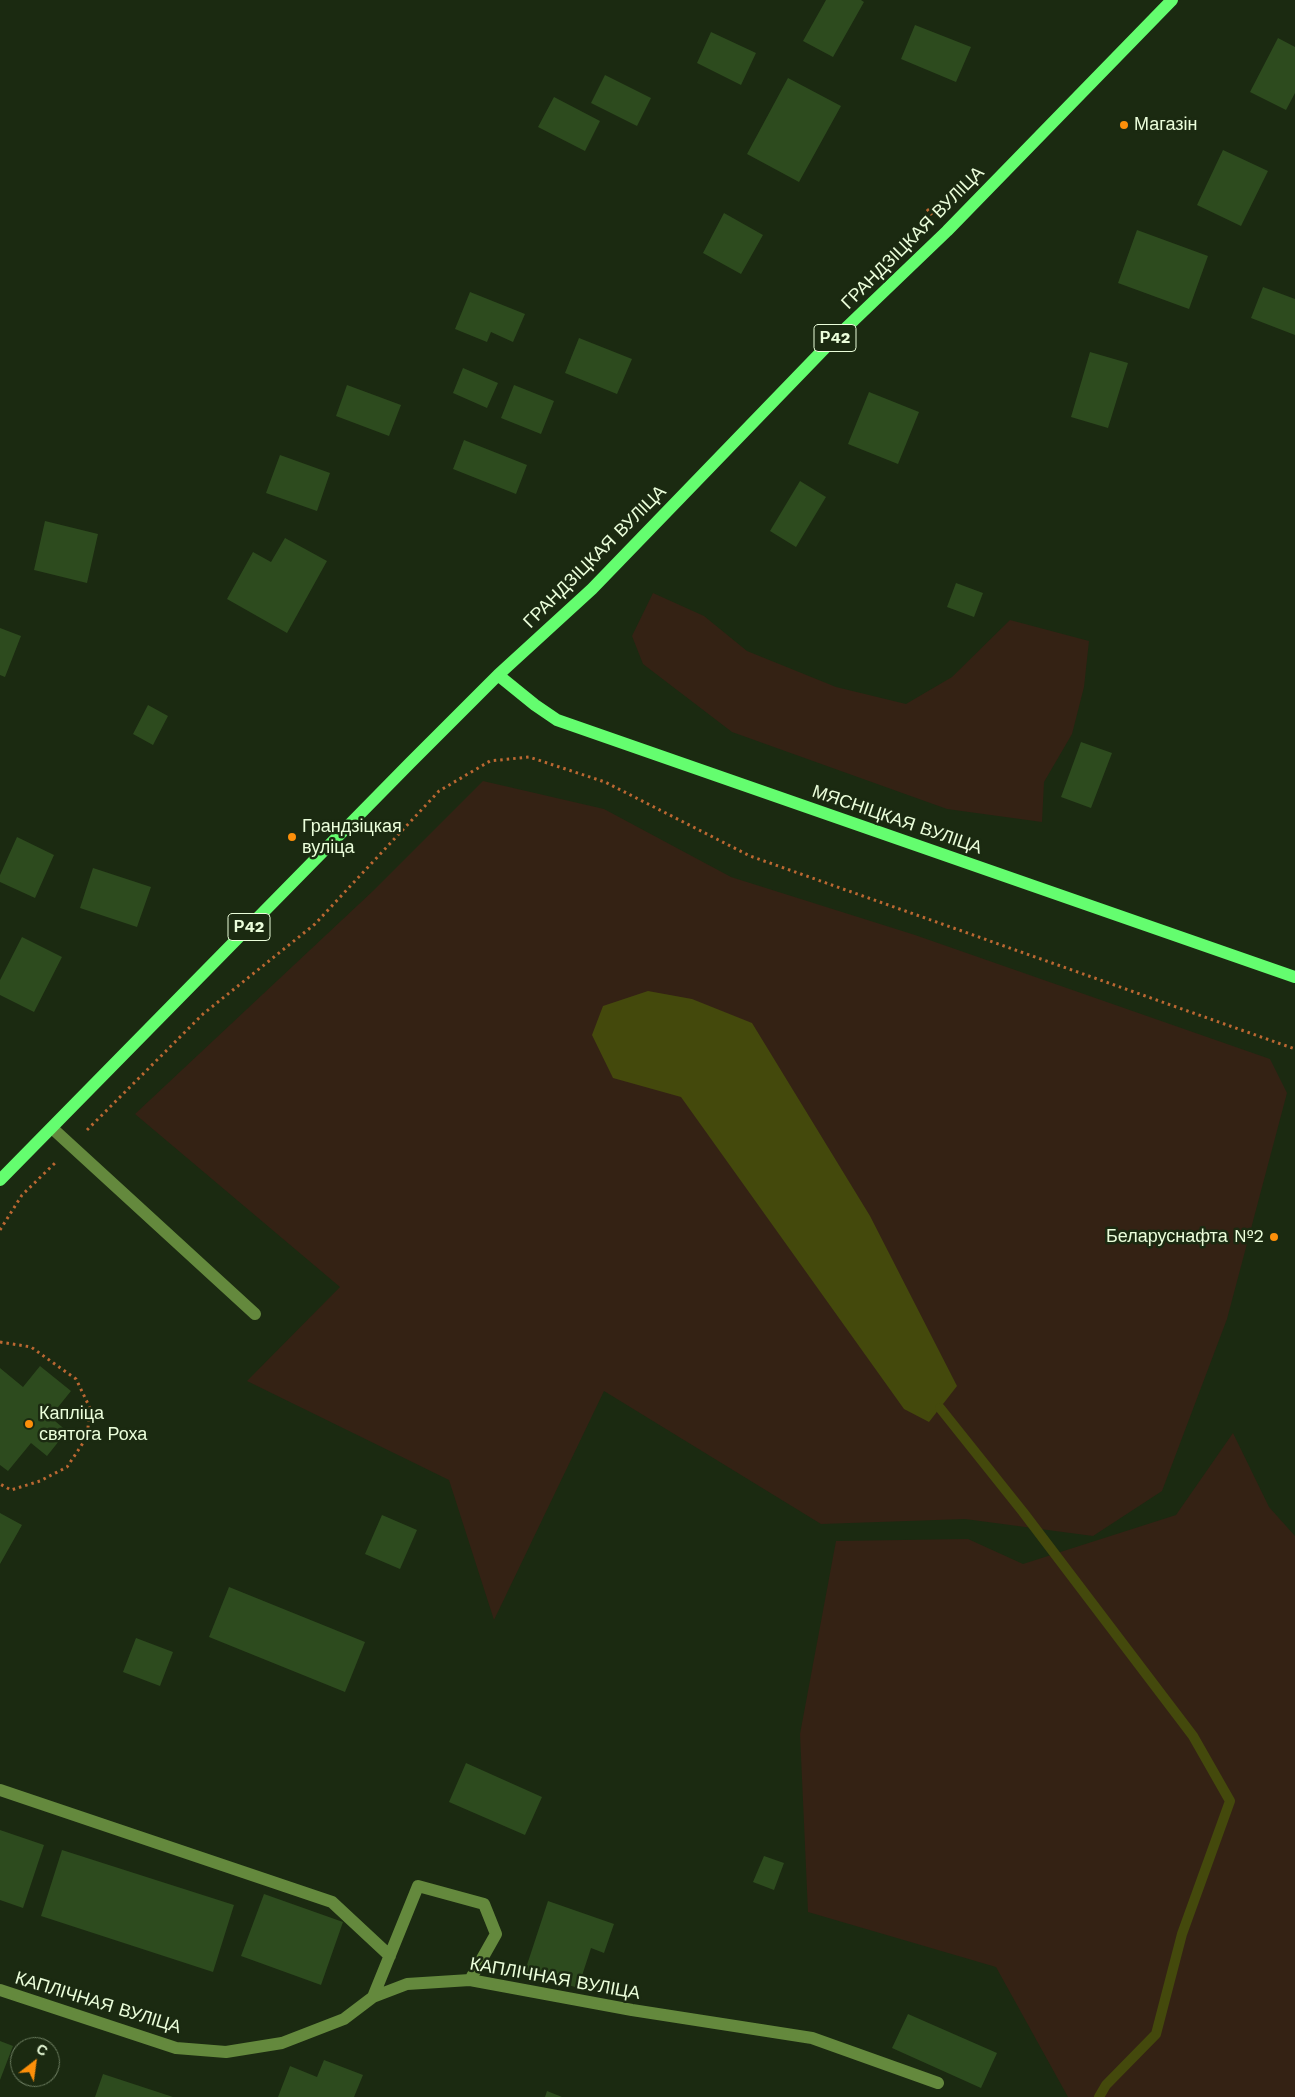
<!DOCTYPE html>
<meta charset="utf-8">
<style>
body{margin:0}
#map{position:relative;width:1295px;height:2097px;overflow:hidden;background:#1b2a11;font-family:"Work Sans",sans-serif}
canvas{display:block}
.north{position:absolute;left:10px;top:2037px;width:50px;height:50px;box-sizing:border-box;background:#1b2a11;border:1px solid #6e7f62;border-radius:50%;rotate:30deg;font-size:14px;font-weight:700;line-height:20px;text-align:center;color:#ebfedb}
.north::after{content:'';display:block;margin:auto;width:18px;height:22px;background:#fc8f0a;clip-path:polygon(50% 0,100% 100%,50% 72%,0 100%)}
</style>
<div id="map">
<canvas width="1295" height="2097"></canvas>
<div class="north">С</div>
</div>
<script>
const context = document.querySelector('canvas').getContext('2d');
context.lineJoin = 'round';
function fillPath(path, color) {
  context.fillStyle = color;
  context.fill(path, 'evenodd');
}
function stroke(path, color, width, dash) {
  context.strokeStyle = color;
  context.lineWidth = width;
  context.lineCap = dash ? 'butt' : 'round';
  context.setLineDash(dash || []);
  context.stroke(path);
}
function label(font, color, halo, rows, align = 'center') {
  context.font = font + ' "Work Sans",sans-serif';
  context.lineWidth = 5;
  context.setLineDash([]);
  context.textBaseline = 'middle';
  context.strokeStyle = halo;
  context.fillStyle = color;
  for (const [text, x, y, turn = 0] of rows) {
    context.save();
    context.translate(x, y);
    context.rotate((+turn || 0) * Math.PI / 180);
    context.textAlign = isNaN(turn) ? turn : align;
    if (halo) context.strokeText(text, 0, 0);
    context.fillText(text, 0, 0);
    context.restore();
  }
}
fillPath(new Path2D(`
 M653 593 704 616 747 651 836 687 906 704 952 677 1010 620 1089 641 1084 687 1072 734 1044 782 1042 822 947 809 732 732 643 664 632 636Z
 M483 781 604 809 731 877 915 935 1270 1059 1287 1093 1227 1319 1162 1491 1093 1536 965 1519 821 1524 604 1391 494 1620 449 1480 247 1381 340 1287 135 1114 374 890Z
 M1233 1433 1269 1507 1295 1536V2097H1068L996 1967 808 1912 800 1734 836 1541 968 1539 1023 1564 1176 1515Z`), '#342214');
fillPath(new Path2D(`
 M648 991 692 999 752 1023 870 1216 957 1386 929 1422 904 1409 681 1097 613 1078 592 1035 603 1006Z`), '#44490c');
stroke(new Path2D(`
 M940 1408 1023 1512 1193 1736 1230 1801 1182 1934 1156 2034 1106 2085 1099 2097`), '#44490c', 10);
fillPath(new Path2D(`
 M826 0H861L864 2 833 57 803 41Z
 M915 25 971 47 956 82 901 59Z
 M711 32 756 53 741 85 697 63Z
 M1278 38 1295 47V93L1286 110 1250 92Z
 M605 75 651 98 637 126 591 103Z
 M788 78 841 106 799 182 747 154Z
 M554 97 600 121 585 151 538 127Z
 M1223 150 1268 171 1241 226 1197 205Z
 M724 213 763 235 741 274 703 253Z
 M1137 230 1208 256 1189 309 1118 283Z
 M1263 287 1295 299V335L1251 318Z
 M470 292 525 314 513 342 491 332 487 342 455 329Z
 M579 338 632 359 617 394 565 373Z
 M1090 352 1128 363 1108 428 1071 417Z
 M463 368 498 383 487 408 453 393Z
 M347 385 401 405 389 436 336 416Z
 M514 385 554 401 541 434 501 418Z
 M869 392 919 412 898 464 848 444Z
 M464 440 527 465 516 494 453 469Z
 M280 455 330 473 317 511 266 493Z
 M800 481 826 497 796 547 770 531Z
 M45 521 98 534 87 583 34 570Z
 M285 538 327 561 287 633 227 599 253 552 271 562Z
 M956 583 983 593 974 617 947 607Z
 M0 628 21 636 5 677 0 675Z
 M148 705 168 716 153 745 133 734Z
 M1081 742 1112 753 1091 808 1061 797Z
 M17 837 54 855 35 898 0 882V875Z
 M93 868 151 887 137 927 80 908Z
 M22 937 62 957 34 1012 0 995V980Z
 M40 1366 71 1391 50 1417 67 1431 47 1456 31 1443 8 1471 0 1465V1368L23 1387Z
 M0 1513 22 1525 0 1564Z
 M382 1515 417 1530 400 1569 365 1554Z
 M229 1587 365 1642 345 1692 209 1637Z
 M136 1638 173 1652 160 1686 123 1672Z
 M466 1763 542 1797 525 1835 449 1802Z
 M0 1830 44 1845 23 1908 0 1900Z
 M62 1850 234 1905 213 1972 41 1916Z
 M764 1856 784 1863 774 1890 753 1882Z
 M264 1894 343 1922 321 1985 241 1956Z
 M548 1901 614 1924 604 1953 591 1948 578 1988 525 1971Z
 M908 2014 997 2053 981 2088 892 2048Z
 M0 2041 13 2046 0 2080Z
 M324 2060 363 2075 354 2097H278L290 2066 317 2077Z
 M103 2074 173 2097H95Z
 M547 2091 562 2097H545Z`), '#2d4b1e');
stroke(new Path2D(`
 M927 209 932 215
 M87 1130 203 1014 315 924 439 791 490 761 529 757 605 782 750 856 1295 1049
 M0 1230 22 1195 55 1163
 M0 1342 31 1347 76 1379 90 1408 87 1437 67 1467 40 1481 11 1490 0 1484`), '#bb6832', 3, [2.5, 4]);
stroke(new Path2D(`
 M52 1128 255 1314
 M0 1790 332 1902 390 1956
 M0 1990 176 2048 226 2052 282 2043 344 2019 373 1997 407 1984 470 1980 632 2010 812 2038 938 2083
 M373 1997 418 1886 484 1904 496 1934 470 1980`), '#64893d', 12);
stroke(new Path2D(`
 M498 675 535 705 557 720 1295 977
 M0 1180 409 764 498 675 592 589 825 348 947 231 1172 0`), '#64fd6f', 12);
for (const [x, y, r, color] of [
 [1124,125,5,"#fc8f0a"],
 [292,837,5,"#fc8f0a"],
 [1274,1237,5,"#fc8f0a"],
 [29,1424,5,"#fc8f0a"]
]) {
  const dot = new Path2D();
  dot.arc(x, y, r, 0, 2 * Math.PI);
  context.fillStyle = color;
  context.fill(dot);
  stroke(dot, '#1b2a11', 2);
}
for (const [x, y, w] of [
 [835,338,42],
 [249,927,42]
]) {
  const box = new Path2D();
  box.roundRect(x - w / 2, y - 13.5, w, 27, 4);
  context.fillStyle = '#1b2a11';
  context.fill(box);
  stroke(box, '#ebfedb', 1);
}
label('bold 16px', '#ebfedb', null, [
 ["Р42",835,338],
 ["Р42",249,927]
]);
label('18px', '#ebfedb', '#1b2a11', [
 ["Магазін",1134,125],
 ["Грандзіцкая",302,827],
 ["вуліца",302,848],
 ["Беларуснафта №2",1264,1237,"right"],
 ["Капліца",39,1414],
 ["святога Роха",39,1435]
], 'left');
label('18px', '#ebfedb', '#1b2a11', [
 ["ГРАНДЗІЦКАЯ ВУЛІЦА",913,238,-45],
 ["ГРАНДЗІЦКАЯ ВУЛІЦА",595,557,-45],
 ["МЯСНІЦКАЯ ВУЛІЦА",897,820,19],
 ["КАПЛІЧНАЯ ВУЛІЦА",555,1979,10],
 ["КАПЛІЧНАЯ ВУЛІЦА",98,2003,17]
]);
</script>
